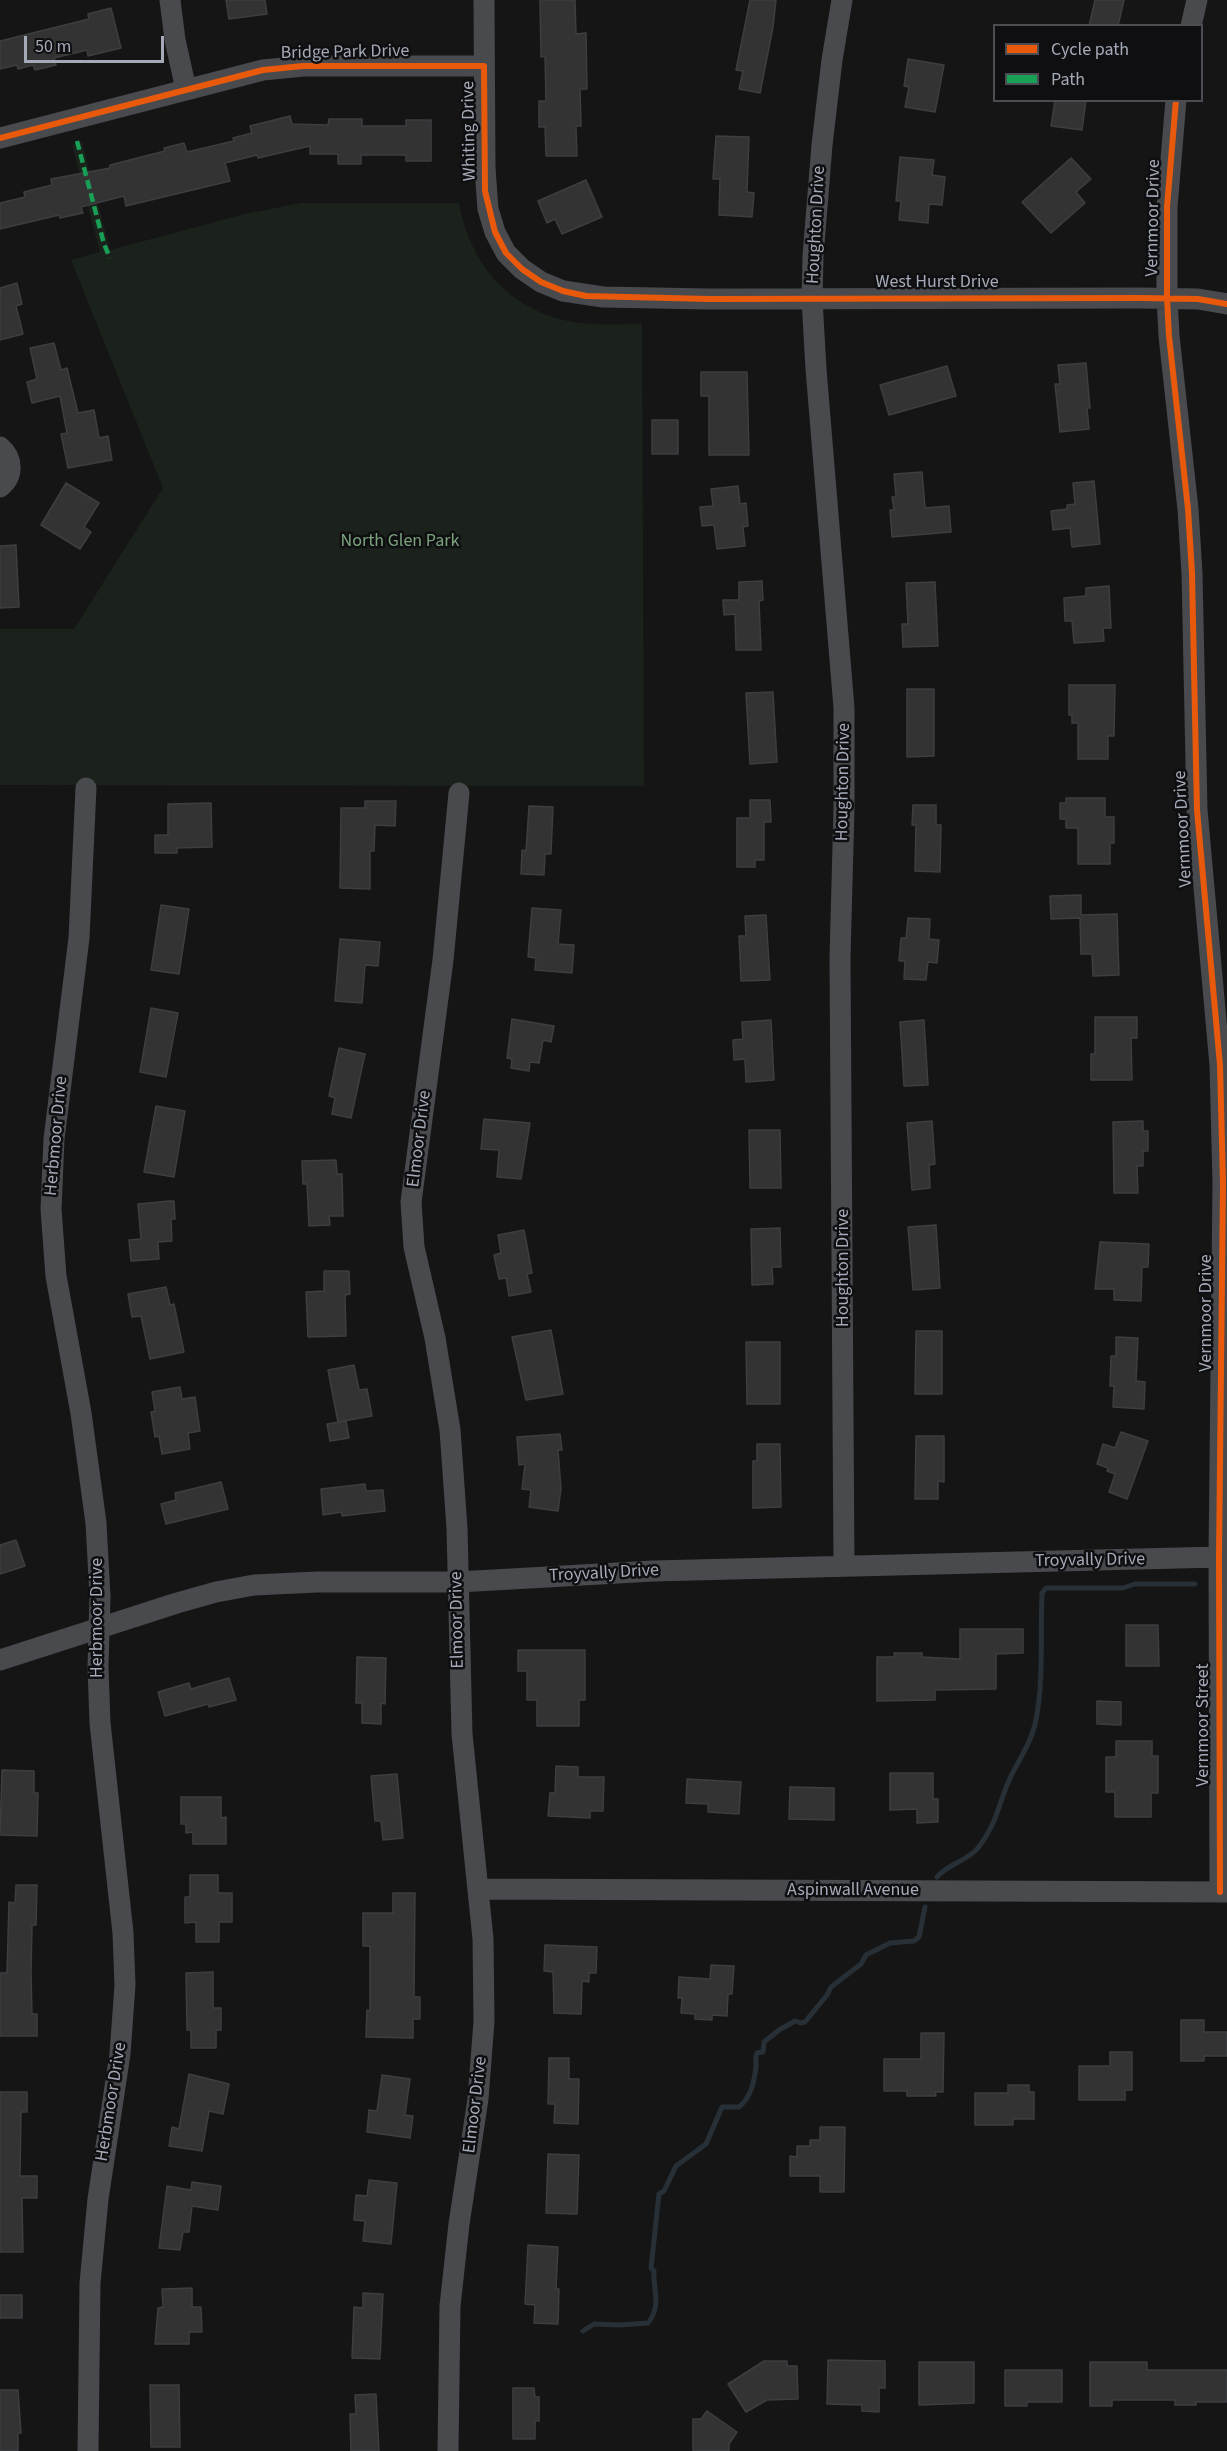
<!DOCTYPE html>
<style>
body{margin:0}
#map{position:relative;width:1227px;height:2451px;overflow:hidden;background:#151515;font-family:"Source Sans 3",sans-serif}
canvas{display:block}
.legend{position:absolute;left:993px;top:24px;width:210px;height:78px;box-sizing:border-box;background:#0f0f11;border:2px solid #4b4d53;margin:0;padding:8px 10px;list-style:none;font-size:18px;color:#a4aab7}
.legend li{display:flex;align-items:center;gap:12px;height:30px}
.legend b{width:30px;border:2px solid #4b4d53}
.scale{position:absolute;left:24px;top:36px;width:140px;height:27px;box-sizing:border-box;border:3px solid #a4aab7;border-top:0;padding-left:8px;font-size:18px;line-height:21px;white-space:nowrap;color:#a4aab7;-webkit-text-stroke:4px #0f0f11;paint-order:stroke}
</style>
<div id="map">
<canvas width="1227" height="2451"></canvas>
<ul class="legend">
<li><b style="height:8px;background:#e8590c"></b>Cycle path</li>
<li><b style="height:8px;background:#1a9f57"></b>Path</li>
</ul>
<div class="scale">50 m</div>
</div>
<script>
const context = document.querySelector('canvas').getContext('2d');
context.lineJoin = 'round';
function fillPath(path, color) {
  context.fillStyle = color;
  context.fill(path, 'evenodd');
}
function stroke(path, color, width, dash) {
  context.strokeStyle = color;
  context.lineWidth = width;
  context.lineCap = dash ? 'butt' : 'round';
  context.setLineDash(dash || []);
  context.stroke(path);
}
function label(font, color, halo, rows, align = 'center') {
  context.font = font + ' "Source Sans 3",sans-serif';
  context.lineWidth = 5;
  context.setLineDash([]);
  context.textBaseline = 'middle';
  context.strokeStyle = halo;
  context.fillStyle = color;
  for (const [text, x, y, turn = 0] of rows) {
    context.save();
    context.translate(x, y);
    context.rotate((+turn || 0) * Math.PI / 180);
    context.textAlign = isNaN(turn) ? turn : align;
    if (halo) context.strokeText(text, 0, 0);
    context.fillText(text, 0, 0);
    context.restore();
  }
}
fillPath(new Path2D(`
 M82 142 110 250 245 214 301 203H459C470 263 507 308 568 321 592 326 618 324 642 324L644 786 0 785V629H74L163 488 71 260 100 252 72 145Z`), '#1a221b');
stroke(new Path2D(`
 M937 1877C948 1864 967 1861 978 1848 999 1821 998 1802 1012 1774 1021 1757 1032 1740 1036 1720 1044 1678 1040 1636 1042 1593L1046 1588H1123L1135 1584H1195
 M583 2331 594 2324 620 2325 648 2323C662 2305 653 2292 654 2271L651 2268 659 2194 664 2191 676 2166 706 2144 722 2107H739C751 2097 754 2083 756 2067 757 2062 754 2059 757 2053L763 2052 764 2042 779 2030 795 2021 801 2023 805 2022 827 1995 831 1987 861 1964 866 1955 890 1943 914 1941 919 1937 925 1907`), '#273037', 5);
const building = new Path2D(`
 M226 0H265L267 14 229 19Z
 M540 0H575L576 34 586 33 587 89H580L581 126H576L577 156H546L545 127H539V101H546L545 56 541 57Z
 M750 0H776L773 27 760 93 739 89 743 71 736 70Z
 M1095 0H1124L1118 26H1089Z
 M111 8 121 48 88 56 87 50 54 58 56 65 35 70 33 65 18 69 17 65 0 69V41L89 19 88 14Z
 M908 59 944 65 935 112 905 107 909 87 904 86Z
 M1055 100H1086L1082 130 1051 126Z
 M290 116 292 124 328 125 329 119H362V126H406V120H431V161H406V155H361V164H338V154H310V146L258 158 257 155 225 163 230 181 126 206 124 196 81 207 83 213 60 218 59 215 0 229V203L25 197 24 192 52 185 51 179 110 168V165L165 151 164 148 184 143 187 152 234 141 233 138 252 133 250 126Z
 M716 136 749 137 747 192 754 193 752 217 719 215 720 179H713Z
 M900 157 934 160 932 175 945 177 942 205 929 204 928 223 899 220 901 201H896Z
 M1071 158 1091 179 1076 192 1085 203 1051 233 1022 202Z
 M586 180 602 217 562 234 555 219 547 223 538 201Z
 M17 283 22 304 16 306 23 334 0 340V288Z
 M54 343 61 370 67 368 78 413 94 410 99 438 108 436 112 460 68 468 61 434 67 433 60 396 32 403 27 382 37 379 30 348Z
 M1086 363 1090 408H1087L1089 429 1060 432 1055 384H1060L1058 365Z
 M947 366 956 396 889 415 880 385Z
 M701 372H747L749 455H709V396H701Z
 M652 420H678V454H652Z
 M922 472 925 508 949 506 951 532 892 537 890 510H894L892 497H896L894 474Z
 M1094 481 1100 544 1072 547 1070 528 1053 530 1051 511 1067 509V505L1075 504 1073 483Z
 M66 483 99 503 84 527 91 532 80 549 41 525Z
 M738 486 740 504 746 503 748 526 743 527 745 546 717 549 714 525 702 526 700 507 713 506 711 489Z
 M16 545 19 607 0 608V546Z
 M762 581 763 600 759 601 761 650H736L735 614 724 615 723 600H739V582Z
 M935 582 938 646 903 647 902 624H908L906 583Z
 M1109 586 1111 628H1103L1104 641 1074 643 1072 621H1065L1064 598 1086 596V588Z
 M1069 685H1115L1114 736H1108V759H1078V723H1072V715H1069Z
 M907 689H934V756L907 757Z
 M773 692 777 762 750 764 746 693Z
 M1066 798H1105V817H1114V843H1110V864H1078V828H1066V819H1060V803H1066Z
 M750 800H770L771 822H764V860H755V867H737V818H750Z
 M365 801H396L395 826 375 825 374 851H370V889L340 888 341 808H365Z
 M211 803 212 847 177 848V853H155V835H168V804Z
 M913 805H936V825H941L940 872 915 871 916 825H912Z
 M529 806 553 807 551 854H545L544 875 521 874 522 850 526 851Z
 M1081 895V915L1117 914 1119 975 1093 976 1092 954H1081L1080 918 1051 919 1050 896Z
 M161 905 189 909 179 974 151 970Z
 M532 908 561 910 558 944 574 945 572 973 535 970 536 958 528 957Z
 M766 915 770 980 741 981 739 936H746L745 916Z
 M908 918 930 919 929 939 939 940 937 963 928 962 926 980 904 979 905 961H899L901 938H906Z
 M340 939 380 942 378 966 365 965 362 1003 335 1001Z
 M151 1008 178 1013 166 1077 140 1072Z
 M1095 1017H1137V1038H1131L1132 1080H1091V1054H1095Z
 M512 1019 554 1026 551 1042 543 1040 539 1063 530 1062 529 1071 511 1068 512 1059 507 1058Z
 M771 1020 774 1080 746 1082 745 1059 734 1060 733 1040 743 1039 742 1022Z
 M924 1020 928 1085 904 1086 900 1022Z
 M339 1048 365 1054 351 1118 332 1114 335 1098 329 1096Z
 M156 1106 185 1111 174 1177 144 1172Z
 M484 1119 530 1123 521 1179 497 1177 499 1150 481 1149Z
 M932 1121 935 1164 929 1165 930 1188 912 1190 907 1123Z
 M1143 1121V1131H1148V1151H1143V1166H1137L1138 1193H1114L1113 1122Z
 M749 1130H780L781 1188H750Z
 M336 1160 337 1174H342L343 1216H329L330 1225 309 1226 307 1184H303L302 1161Z
 M169 1201H174L175 1219H171L172 1241 158 1242 159 1259 131 1261 129 1240 141 1239 138 1204Z
 M936 1225 940 1288 913 1290 908 1227Z
 M780 1228 781 1267H772L773 1284 752 1285 751 1229Z
 M524 1230 532 1273 527 1274 531 1292 509 1296 506 1278 499 1279 494 1255 501 1253 498 1235Z
 M1100 1242 1149 1244 1148 1267H1142L1141 1301 1114 1300V1289H1095Z
 M324 1271H349L350 1294 345 1295 346 1336 308 1337 306 1292 324 1291Z
 M166 1287 170 1305 174 1304 184 1352 150 1359 141 1316 132 1317 128 1294Z
 M551 1330 563 1394 526 1400 512 1337Z
 M916 1331H942V1394H915Z
 M1116 1337 1138 1338 1136 1381 1145 1382 1144 1409 1113 1407 1114 1386H1110L1111 1356H1116Z
 M746 1342H780V1404H747Z
 M354 1365 359 1390 367 1389 372 1416 338 1422 328 1370Z
 M180 1387 182 1399 195 1397 200 1431 188 1433 190 1449 162 1454 159 1436 155 1437 151 1412 155 1411 152 1392Z
 M346 1421 349 1438 330 1441 327 1424Z
 M1121 1432 1148 1441 1127 1499 1109 1492 1115 1474 1107 1471 1108 1468 1097 1464 1103 1444 1115 1448Z
 M560 1434 562 1450H558L561 1489 558 1511 529 1507 531 1490 522 1489 525 1464 519 1465 517 1437Z
 M916 1436H944V1482L938 1481V1499H915Z
 M757 1444H780L781 1507 753 1508V1461H757Z
 M221 1482 228 1509 166 1524 161 1504 176 1500 175 1493Z
 M365 1484 366 1491 383 1490 385 1511 342 1516V1512L323 1515 321 1489Z
 M16 1540 25 1566 0 1574V1545Z
 M1126 1625H1158L1159 1666H1126Z
 M960 1629H1023V1653L996 1654V1689L935 1690V1700L877 1701V1657H895L894 1653H922V1657L960 1659Z
 M518 1650H585V1700H579V1726H537V1700H527V1671H518Z
 M357 1657 386 1658 385 1704 381 1703V1724L362 1723V1703H356Z
 M229 1678 236 1700 209 1707 208 1704 165 1716 158 1692 189 1683 191 1689Z
 M1097 1701 1121 1702V1725L1097 1724Z
 M1116 1741H1152V1756H1158V1793H1151V1817H1115V1792H1106V1757H1116Z
 M556 1766 578 1767V1777H604L603 1811H590V1818L548 1816 550 1793H555Z
 M2 1770 34 1771V1793H38L37 1836 0 1835Z
 M890 1773H933V1799H938V1822L917 1823V1809L890 1810Z
 M397 1774 403 1838 383 1840 381 1821H375L371 1776Z
 M687 1779 741 1782 739 1814 708 1812V1804L686 1803Z
 M790 1787 834 1788V1820L789 1819Z
 M181 1797H221V1818L226 1817V1844H193V1832L186 1833V1824H181Z
 M190 1875H218V1893H232V1922H219V1942H196V1922L185 1923V1897H190Z
 M16 1885H37L36 1925H32L31 1973 32 2014H37V2036H0V1973H7L9 1902 15 1903Z
 M393 1893H415L414 1997H420V2019H413V2038L366 2037 367 2010 370 2011V1946H363V1913H393Z
 M545 1945 597 1947 596 1973H589V1982L582 1981 581 2014 554 2013 553 1972 544 1971Z
 M711 1965 734 1966 732 1994H728L727 2016 712 2015V2020L695 2019V2014L681 2013 682 1998H678L679 1977 710 1979Z
 M213 1972V2008H221V2030H216V2048H191V2030H187L186 1973Z
 M1181 2020H1204V2032H1227V2056H1204V2061H1181Z
 M921 2033H944L943 2092H935L936 2096H907V2091H884V2059H921Z
 M1110 2052H1132V2090H1125V2100H1079V2066H1110Z
 M549 2058H569V2079H579L578 2124 554 2123 555 2104H548Z
 M189 2074 229 2084 223 2114 209 2111 202 2151 169 2146 172 2127 179 2129Z
 M382 2075 410 2079 405 2115 413 2116 410 2138 367 2132 369 2110 377 2111Z
 M1008 2085H1029V2092H1034V2119H1013V2125H975V2093H1008Z
 M0 2092H27V2112H21L20 2176H37V2198H22L23 2252H0Z
 M820 2127H845L844 2192H820V2176H790V2156L797 2157V2146H810V2140H820Z
 M548 2154 579 2155 577 2214 546 2213Z
 M369 2180 397 2183 391 2244 363 2241 365 2221 354 2220 356 2195 367 2196Z
 M192 2182 221 2186 218 2210 192 2206 189 2232H183L180 2250 159 2248 167 2186 191 2190Z
 M528 2245 558 2247 556 2289H559L558 2324 534 2323 535 2305 525 2304Z
 M192 2288V2307H201L202 2332H189V2344H155L158 2308 163 2307 162 2289Z
 M363 2293 383 2294 380 2359 352 2358 354 2307 363 2308Z
 M0 2295H22V2318H0Z
 M828 2360 885 2361V2388H879V2412L862 2411V2405L827 2404Z
 M764 2361H787V2366H797L798 2399 767 2400 746 2412 728 2384Z
 M919 2362H974V2403L919 2405Z
 M1090 2362H1147V2370H1227V2402H1196V2405H1175V2400H1112V2406H1090Z
 M1005 2370H1062V2402H1027V2406H1005Z
 M150 2385H179L180 2447H151Z
 M513 2388H534L535 2397H539V2421H535V2439H513Z
 M0 2390H18L21 2433H18V2451H0Z
 M376 2394 379 2451H351L350 2414H356L355 2395Z
 M707 2411 737 2432 729 2444V2451H693V2419H701Z`);
fillPath(building, '#333334');
stroke(building, '#3d3e41', 1.5);
stroke(new Path2D(`
 M170 0 175 40 186 89
 M484 0 485 168 488 209 495 232 506 253 522 269 541 282 563 291 603 297 709 299 1141 298 1198 299 1227 304
 M842 0 832 60 822 145 813 256 812 299 816 369 844 708V808L840 958 844 1566
 M1191 26 1197 0
 M1176 100 1167 207V298L1169 336 1188 509 1192 573 1197 810 1220 1065 1223 1183 1219 1557 1220 1892
 M0 138 263 70 303 66H484
 M0 447C13 458 14 476 0 487
 M86 788 79 938 54 1139 51 1209 56 1276 81 1413 96 1523 100 1596 98 1667 100 1723 123 1933 125 1985 120 2054 98 2199 90 2283 88 2451
 M0 1660 177 1603 216 1592 254 1585 317 1582H458L653 1571 1219 1557
 M479 1889 1227 1892
 M448 2451 450 2306 459 2224 478 2099 484 2021 483 1939 462 1734 457 1528 450 1430 435 1338 414 1247 411 1202 443 960 459 793`), '#484a4e', 21);
stroke(new Path2D(`
 M77 141 104 244 110 258`), '#1a9f57', 4.5, [9, 4.5]);
stroke(new Path2D(`
 M1176 100 1167 207V298L1169 336 1188 509 1192 573 1197 810 1220 1065 1223 1183 1219 1557 1220 1892
 M0 138 263 70 303 66H484L485 191 495 232 506 253 522 269 541 282 563 291 586 296 709 299 1141 298 1198 299 1227 304`), '#e8590c', 6);
label('18px', '#a4aab7', '#0f0f11', [
 ["Bridge Park Drive",345,53,-1],
 ["Whiting Drive",470,131,-91],
 ["Vernmoor Drive",1154,218,-89],
 ["Houghton Drive",817,225,-87],
 ["West Hurst Drive",937,283],
 ["Houghton Drive",844,782,-89],
 ["Vernmoor Drive",1184,829,-93],
 ["Herbmoor Drive",57,1136,-85],
 ["Elmoor Drive",420,1139,-83],
 ["Houghton Drive",844,1268,-90],
 ["Vernmoor Drive",1207,1313,-90],
 ["Troyvally Drive",1090,1561,-1],
 ["Troyvally Drive",604,1574,-3],
 ["Herbmoor Drive",98,1618,-90],
 ["Elmoor Drive",458,1620,-91],
 ["Vernmoor Street",1204,1725,-90],
 ["Aspinwall Avenue",853,1891],
 ["Herbmoor Drive",112,2102,-81],
 ["Elmoor Drive",476,2105,-83]
]);
label('18px', '#7aa37c', '#0f0f11', [
 ["North Glen Park",400,542]
]);
</script>
